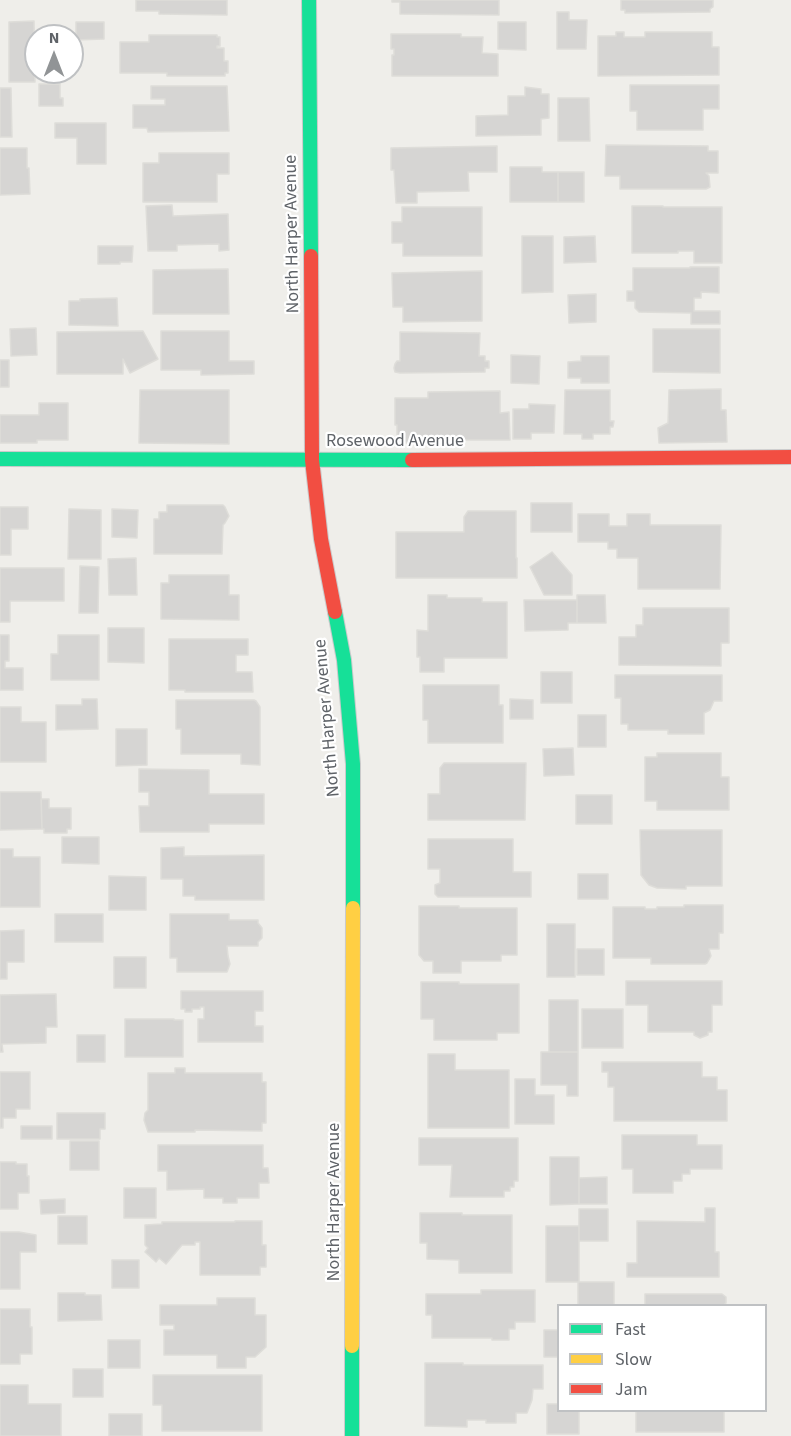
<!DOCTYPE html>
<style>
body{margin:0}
#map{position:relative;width:791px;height:1436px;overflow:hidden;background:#efeeea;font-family:"Source Sans 3",sans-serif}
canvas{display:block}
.legend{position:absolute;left:557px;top:1304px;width:210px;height:108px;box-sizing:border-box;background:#fff;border:2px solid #bfc1c3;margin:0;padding:8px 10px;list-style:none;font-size:18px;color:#5f6368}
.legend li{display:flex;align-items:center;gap:12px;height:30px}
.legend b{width:30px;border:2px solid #bfc1c3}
.north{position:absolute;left:24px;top:24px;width:60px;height:60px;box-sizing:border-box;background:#fff;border:2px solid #bfc1c3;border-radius:50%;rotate:0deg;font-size:16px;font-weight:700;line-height:24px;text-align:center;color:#5f6368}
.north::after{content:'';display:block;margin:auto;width:21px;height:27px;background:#919496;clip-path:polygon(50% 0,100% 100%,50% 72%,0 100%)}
</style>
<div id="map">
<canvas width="791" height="1436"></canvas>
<ul class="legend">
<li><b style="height:8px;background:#16e098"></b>Fast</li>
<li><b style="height:8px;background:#ffcf43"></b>Slow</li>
<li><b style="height:8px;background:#f24e42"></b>Jam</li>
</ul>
<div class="north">N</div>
</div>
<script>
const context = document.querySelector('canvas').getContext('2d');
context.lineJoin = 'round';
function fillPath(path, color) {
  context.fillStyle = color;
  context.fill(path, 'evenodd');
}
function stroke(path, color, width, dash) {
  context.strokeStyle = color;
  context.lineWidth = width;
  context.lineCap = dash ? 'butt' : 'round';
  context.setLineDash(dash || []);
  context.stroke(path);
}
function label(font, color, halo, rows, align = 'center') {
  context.font = font + ' "Source Sans 3",sans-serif';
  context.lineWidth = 4.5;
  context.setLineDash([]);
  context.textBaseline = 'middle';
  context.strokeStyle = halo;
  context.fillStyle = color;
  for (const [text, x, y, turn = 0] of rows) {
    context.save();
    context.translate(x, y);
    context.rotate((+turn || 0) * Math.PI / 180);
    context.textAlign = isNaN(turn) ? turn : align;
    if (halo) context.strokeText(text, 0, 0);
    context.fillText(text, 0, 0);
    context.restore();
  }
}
const building = new Path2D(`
 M136 0H227V15L159 14V11H136Z
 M392 0H499V15L400 14V2H392Z
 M621 0H713V7L710 9V12L625 13V10H621Z
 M557 12H569V20H587L586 49H557Z
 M34 21 35 82H9V22Z
 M76 22H104V39L76 40Z
 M498 22H526V50L498 49Z
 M616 32H624V37H645V32H712V47H719V75L598 76V36H616Z
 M391 34H461V37H483L482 53 498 54V76H392V55H394V49H391Z
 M149 35H217V37H220V46H217V48H224V61H228V73H225V76H167V73H120V42H149Z
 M39 84H60V98H63V106H39Z
 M630 85H719V109H703V130H637V111H630Z
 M151 86H227L229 131 148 132 147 128H133V105H165V99H151Z
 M525 87 541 89V94H549V118L541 119V135L476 136V116L508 115V96H525Z
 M0 88H11L12 137H0Z
 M558 98H589L590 141H558Z
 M55 123H106V164H77V138H55Z
 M606 145 708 146V151H718V173H706L709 176 710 187 706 189H620V176H605Z
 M497 146V172H468L469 191 417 192V203H396L394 170H391V148Z
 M0 148H27V168H29L30 194 0 195Z
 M159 153H229V174H217V202H143V163H159Z
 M510 167H542V172H558V202H510Z
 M558 172H584V202H558Z
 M172 205 173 216 228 214 229 250 219 251V244L177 245V251H148L146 206Z
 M632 206H663V207H722V263H694V251H678V253H632Z
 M402 207H482V256H403V243H392V222H402Z
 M522 236H553V292L522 293Z
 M595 236 596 262 564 263V237Z
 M98 246H133L132 262H120V264H98Z
 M690 267H719V293L701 292V298H694V311H720V324H691V313L639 312 635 308V301H627V291H633V268H690Z
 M228 269 229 314H153V270Z
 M482 271V321L403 322V307H393L392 273Z
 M596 294V322L569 323 568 295Z
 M117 298 118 326 69 325V301H80V299Z
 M36 328 37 355 11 356 10 329Z
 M653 329H720V373L653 372Z
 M143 331 158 359 130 373 123 359V374H57V332Z
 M161 331H229V361H254V374L201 375V370H161Z
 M400 332 480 333 479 356H485V361H489V368H485V372L400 373 395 372 394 368 395 364 397 361H400Z
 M511 355 540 356 539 384 511 383Z
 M581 356H609V383H581V378H568V362L581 361Z
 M0 360H9V387H0Z
 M721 389V410H726L727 442 659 443 658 428 668 423 669 390Z
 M140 390H229V444L139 443Z
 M565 390H610V421H614L613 427H610V434H593V439H582V434H564Z
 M500 391V413L509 412 510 440H435V443H397V425H395V398H428V392Z
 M39 403H68V440H37V443H0V415H39Z
 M529 404 555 405 554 433H531V439H513V409H529Z
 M531 503H572V532H531Z
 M167 505H223L225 507 229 516 225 523 223 525 222 554H154V519H159V512H167Z
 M0 507H28V529H11V555H0Z
 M69 509 101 510V559H68Z
 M112 509 138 510 137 538 112 537Z
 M468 511H516V558H517V578H396V532H464V517Z
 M578 514H609V526H627V514H650V525H721L720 589H638V558H617V549H608V542H578Z
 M552 552 572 575V595H544L530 567Z
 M136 558 137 595H109L108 559Z
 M80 566 99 567 98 613H79Z
 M0 568H64V601H10V622H0Z
 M169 575H229V595H239V620L161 619V583H169Z
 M428 595H447V598H482V602H507V658H444V672H420V657H417V630L428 631Z
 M577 595H605L606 623H577Z
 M524 600H577V623H568V630L525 631Z
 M643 608H729V643H721V666L619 665V637H636V625H643Z
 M108 628H144V663L108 662Z
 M0 635H9V661H5V668H23V690H0Z
 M58 635H99V680H51V654H58Z
 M169 639H248V655H236V672H252L253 692H185V690H169Z
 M541 672H572V703H541Z
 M615 675H722V701H714L710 710 704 713V734H668V730H628V724H621V698H615Z
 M423 685H499V705H503V743H428V720H423Z
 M82 699H97L98 729 56 730V705H82Z
 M510 699 533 700V719H510Z
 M176 700H254L256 701 260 707V765L241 764V754H181V729H176Z
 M0 707H21V722H46V762H0Z
 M578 715H606V747H578Z
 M116 729H147V765L116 766Z
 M573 748 574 775 544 776 543 749Z
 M657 753H721V777H729V810H657V801H645V757H657Z
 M444 763H526L525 820H428V794H440V768Z
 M139 769 209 770V794H264V824H209V832H140L139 806H149V792H139Z
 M0 792H41L42 829 0 830Z
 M576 795H612V824H576Z
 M41 799H49V808H71V829H67V833H44V829H42Z
 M640 830H722V886H686V889L657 888 649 885 641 875Z
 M62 837H99V864L62 863Z
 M428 839H513V872H531V897H438L435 894V885L440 883V869H428Z
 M184 847V856L264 855V900H195V896H183V879H161V848Z
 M0 849H13V857H40V907H0Z
 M578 874H608V899H578Z
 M109 876 146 877V910H109Z
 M684 905H723V933H719V949H709L711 956 707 963 705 964H651V958H613V907H645V909H657V907H684Z
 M419 906H459V908H517V955H501V961H461V973H433V961H424L419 955Z
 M55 914H103V942H55Z
 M170 914H229V920H258V923L262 928V938L258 942V946H227L228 956 230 964 227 972H177V958H170Z
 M547 924H575V977H547Z
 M24 930V962H7V979H0V931Z
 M577 949H604V975H577Z
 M114 957H146V988H114Z
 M626 981H722V1005H712V1032H708V1035L700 1038 694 1035V1032H648V1005H626Z
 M421 982H459V984H519V1033H497V1040H434V1019H421Z
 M181 991H263V1011H255V1026H263V1042H198V1019H204V1007H200V1009H192V1012H185V1009H181Z
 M56 994 57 1027H46V1043L2 1044 3 1052H0V995Z
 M549 1000H578V1052H549Z
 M582 1009H623V1048H582Z
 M125 1019H174V1020H183V1057H125Z
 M77 1035H105V1062H77Z
 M541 1052H578V1096H567V1085H541Z
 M428 1054H455V1070H509V1128H428Z
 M602 1062H702V1077H717V1090H727V1121H614V1087H608V1072H602Z
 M175 1068H185V1073H262V1082H266V1123H262V1131L195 1130V1132H148L144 1120 145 1113 148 1110V1073H175Z
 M0 1072H30V1109H16V1118H3V1128H0Z
 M515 1079H535V1095H554V1124H515Z
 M57 1113H105V1129H100V1139H57Z
 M21 1126H52V1139H21Z
 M622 1135H697V1145H722V1169H690V1174H682V1181H673V1193H633V1169H622Z
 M419 1138H518V1181H514V1187H510V1191H504V1197H450L452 1165H419Z
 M70 1141H99V1170H70Z
 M158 1145H263V1168H268L269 1183H259V1198H237V1203H223V1198H204V1189L167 1190V1171H158Z
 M550 1157H579V1204L550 1205Z
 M0 1162H16V1164H27V1176H29V1193H18V1209H0Z
 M607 1177V1204H579V1178Z
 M124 1188H156V1218H124Z
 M65 1199V1213L41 1214 40 1200Z
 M705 1208H715V1252H719V1277H627V1263H637V1221L705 1222Z
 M579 1209H608V1241H579Z
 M420 1213H462V1215H512V1273H459V1260L427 1259V1243H420Z
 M58 1216H87V1244H58Z
 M235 1221H262V1245H266V1267H260V1275H200V1242H195V1245H182L166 1264 159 1258 156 1262 145 1252 148 1248 145 1245V1225L162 1224V1222H235Z
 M546 1226H579V1282H546Z
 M0 1232H19L36 1235V1252H20V1289H0Z
 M112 1260H139V1288H112Z
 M578 1282H614V1306H578Z
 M481 1290H535V1322H515V1329H509V1340H492V1338H432V1315H426V1294H481Z
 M58 1293H85V1295H101L102 1320 58 1321Z
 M645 1294H722L726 1297V1303L723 1306H645Z
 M217 1298H255V1315H266V1347L255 1357H246V1368H217V1355H164V1330H174V1325H160V1305H217Z
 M0 1309H30V1327H32V1354H20V1364H0Z
 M544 1330H558V1357H544Z
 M108 1340H140V1368H108Z
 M425 1363H463V1365H543V1389H533L532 1400 527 1413H516V1423H486V1420H467V1427L425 1426Z
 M73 1369H103V1397H73Z
 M153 1375H262V1431H162V1405H153Z
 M0 1385H28V1404H61V1436H0Z
 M547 1404H558V1410H579V1434H547Z
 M636 1410H724V1432H636Z
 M109 1414H142V1436H109Z`);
fillPath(building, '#d6d5d3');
stroke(building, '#deddd9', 1.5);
const fast = new Path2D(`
 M309 0 311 256
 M0 459 412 460
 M335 612 344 660 353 764V908
 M352 1436V1346`);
const slow = new Path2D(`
 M352 1346 353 908`);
const jam = new Path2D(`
 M311 256 312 460 321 539 335 612
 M412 460 791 457`);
stroke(fast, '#cacacb', 16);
stroke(slow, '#cacacb', 16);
stroke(jam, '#cacacb', 16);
stroke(fast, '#16e098', 14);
stroke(slow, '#ffcf43', 14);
stroke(jam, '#f24e42', 14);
label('18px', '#5f6368', '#fff', [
 ["North Harper Avenue",293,234,-91],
 ["Rosewood Avenue",395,442],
 ["North Harper Avenue",328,718,-95],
 ["North Harper Avenue",335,1202,-90]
]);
</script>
